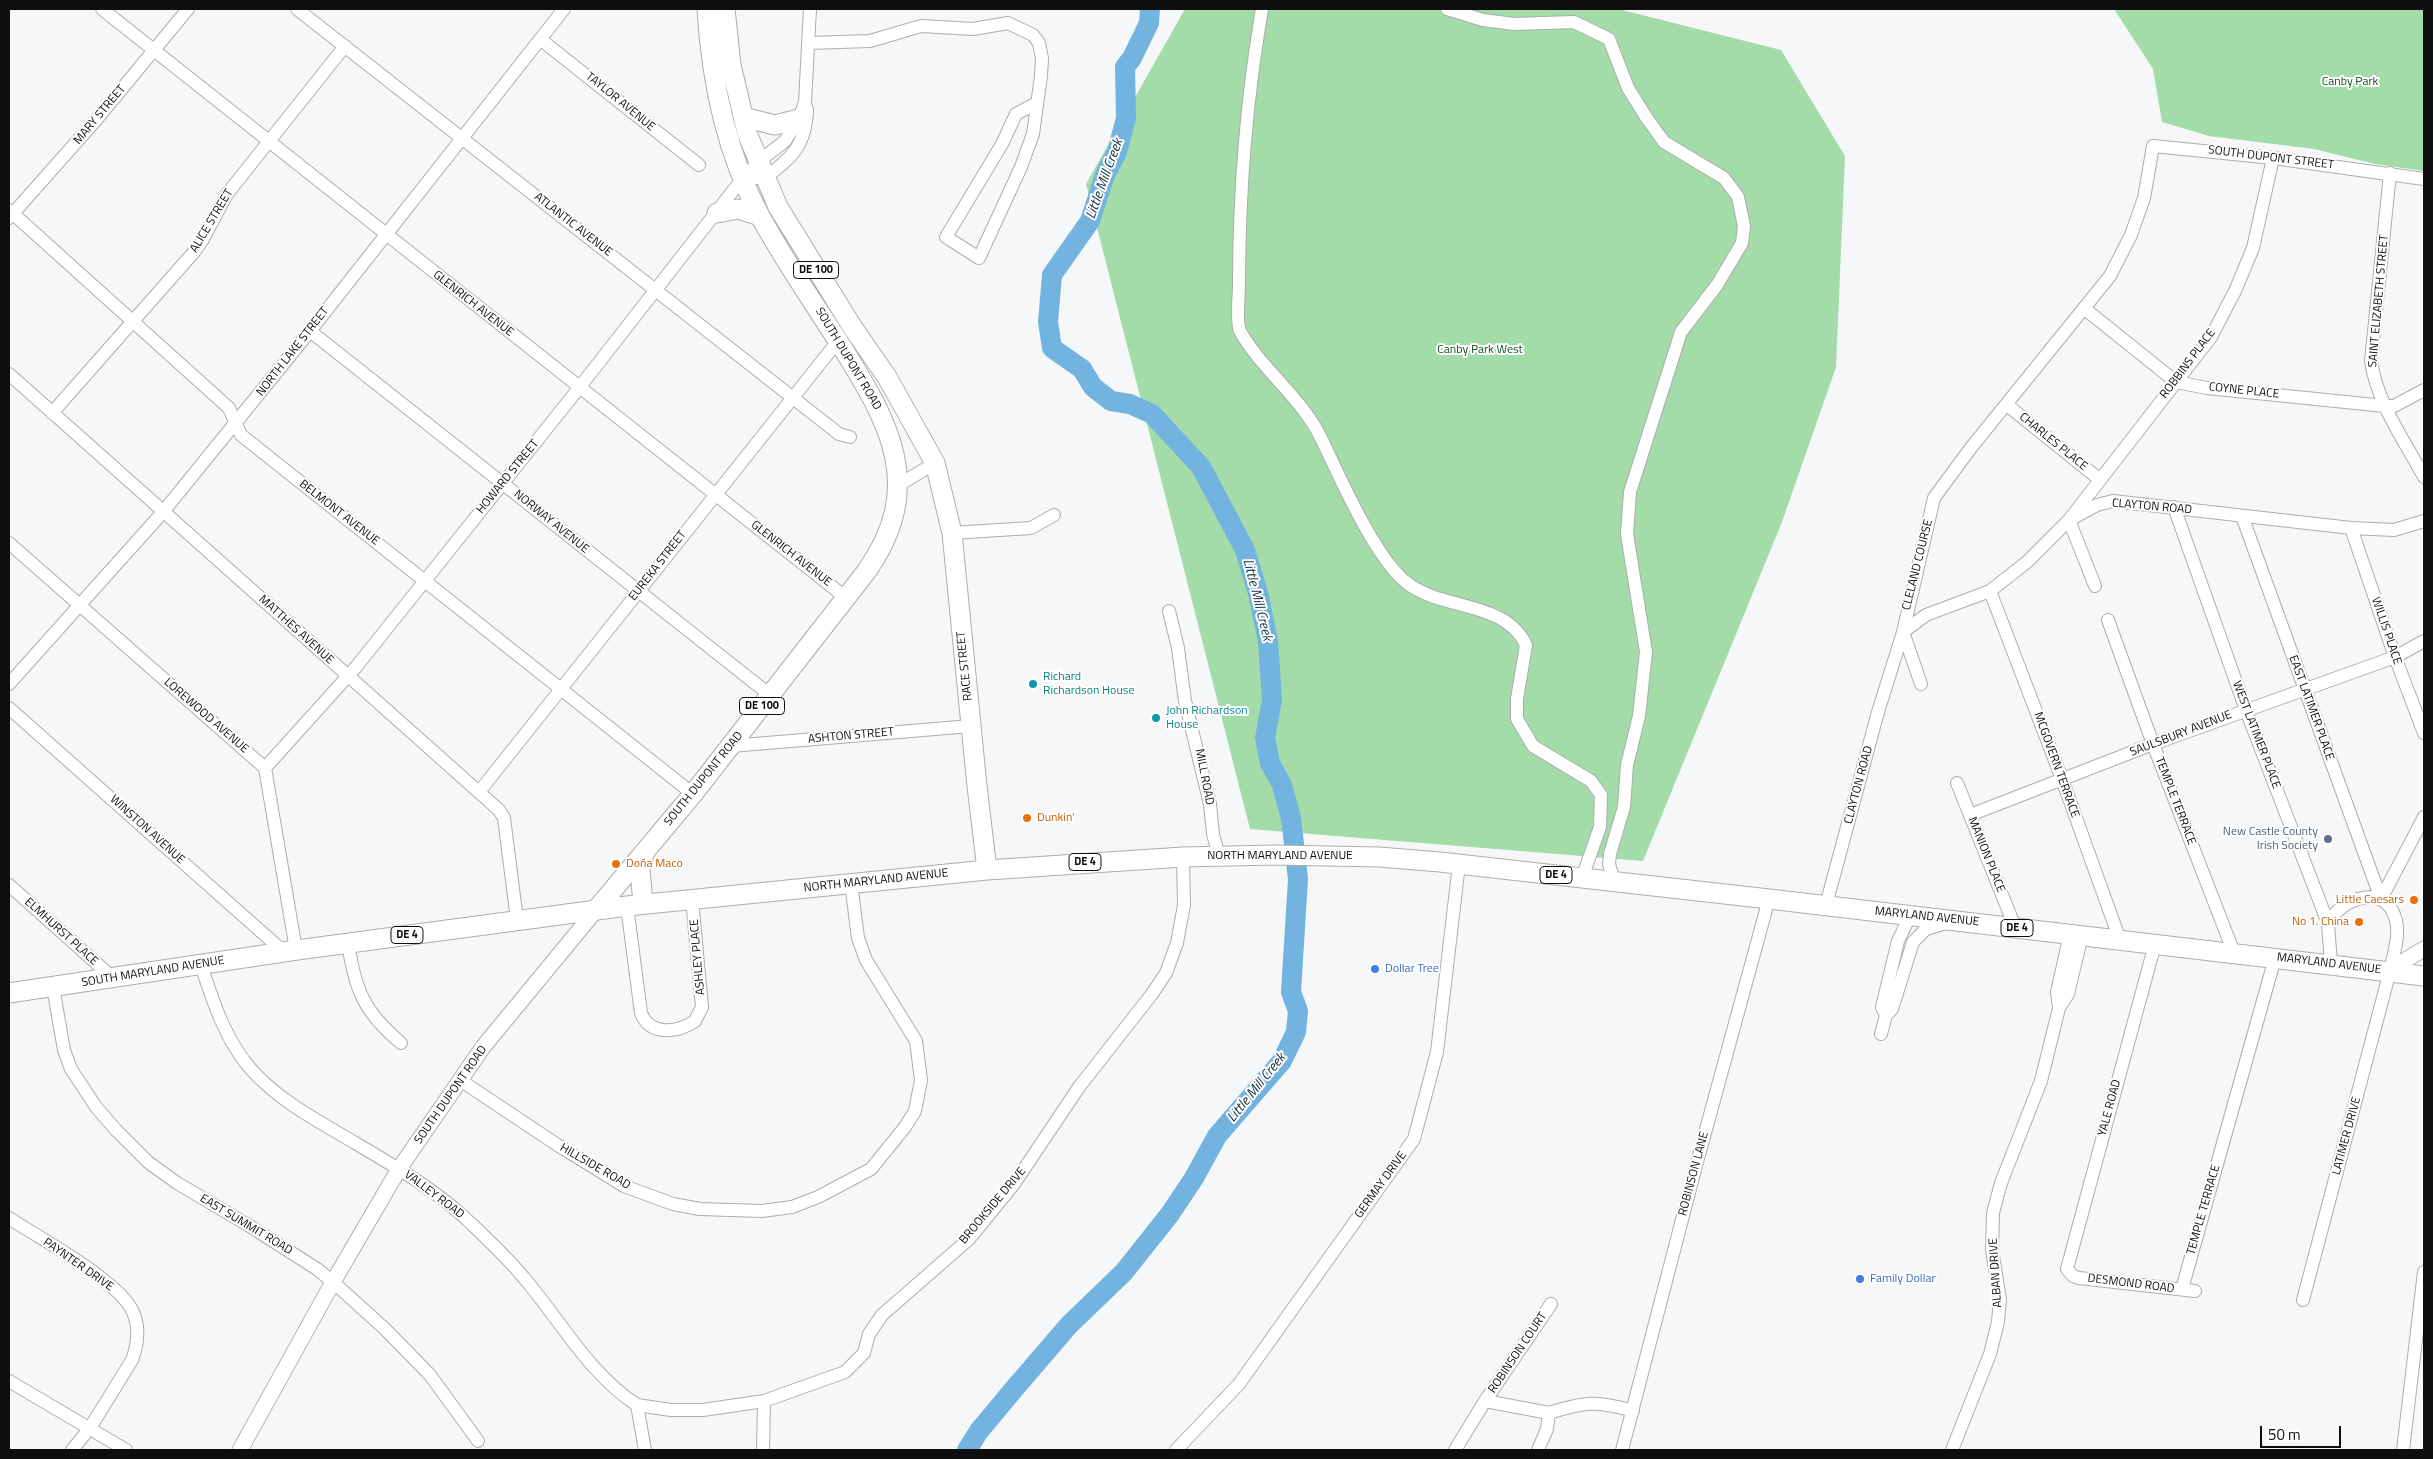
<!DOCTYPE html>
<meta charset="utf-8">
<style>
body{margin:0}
#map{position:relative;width:2433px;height:1459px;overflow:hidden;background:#f6f7f9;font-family:"Titillium Web",sans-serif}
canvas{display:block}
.frame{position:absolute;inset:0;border:10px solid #0e0e0f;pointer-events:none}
.scale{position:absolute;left:2260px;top:1426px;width:81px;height:22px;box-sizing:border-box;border:2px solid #0e0e0f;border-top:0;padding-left:6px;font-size:15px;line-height:18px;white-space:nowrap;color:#0e0e0f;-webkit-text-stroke:4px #fff;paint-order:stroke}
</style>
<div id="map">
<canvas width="2433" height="1459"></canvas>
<div class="frame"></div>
<div class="scale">50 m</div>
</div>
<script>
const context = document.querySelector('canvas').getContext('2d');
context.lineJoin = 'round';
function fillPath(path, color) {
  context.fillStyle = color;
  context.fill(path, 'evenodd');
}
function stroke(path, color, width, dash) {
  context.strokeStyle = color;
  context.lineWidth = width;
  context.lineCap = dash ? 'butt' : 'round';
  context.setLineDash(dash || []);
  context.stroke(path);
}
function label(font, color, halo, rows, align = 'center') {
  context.font = font + ' "Titillium Web",sans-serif';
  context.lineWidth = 4;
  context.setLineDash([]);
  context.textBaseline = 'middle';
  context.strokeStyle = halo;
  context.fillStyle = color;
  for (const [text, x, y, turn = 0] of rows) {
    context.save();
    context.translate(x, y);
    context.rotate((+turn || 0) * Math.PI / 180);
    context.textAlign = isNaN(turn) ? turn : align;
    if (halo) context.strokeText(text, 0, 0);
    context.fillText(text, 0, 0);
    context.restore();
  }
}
fillPath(new Path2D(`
 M1185 9H1618L1781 50 1845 156 1836 367 1782 522 1643 861 1250 829 1086 184Z
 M2114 9H2424V171L2375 164 2314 149 2209 136 2162 122 2153 69Z`), '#a3dba9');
stroke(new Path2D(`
 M967 1450 979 1431 1014 1389 1069 1325 1124 1272 1170 1214 1194 1178 1217 1136 1282 1061 1296 1032 1298 1011 1291 992 1298 879 1291 818 1282 785 1270 763 1265 738 1272 700 1268 641 1258 593 1245 550 1201 467 1152 414 1130 404 1111 401 1093 387 1082 369 1052 348 1048 322 1052 275 1090 221 1105 175 1117 152 1126 118 1125 67 1132 58 1149 23 1150 9`), '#72b3e0', 20);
const minor = new Path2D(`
 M102 9 845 597
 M297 9 839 434 850 437
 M1262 9C1246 102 1239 190 1239 285 1239 295 1236 322 1240 331 1262 370 1301 397 1321 438 1340 477 1374 557 1407 583 1443 611 1505 600 1526 645L1517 699V719L1533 746 1591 781 1601 795 1600 827 1582 878
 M1447 9 1483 20 1514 24 1574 22 1609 39 1628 88 1646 117 1664 142 1724 178 1738 197 1744 226 1742 243 1717 285 1681 332 1630 492 1627 534 1646 652 1639 716 1627 765 1624 807 1610 854 1609 864 1614 882
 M540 39 699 165
 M809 43 870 41 921 26 973 29 1008 23 1033 35 1039 43 1042 58 1041 76 1033 134 1021 167 979 258 946 237 1002 144 1016 114 1037 103
 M2390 173 2371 361C2377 403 2404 440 2424 477
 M743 178H765C792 157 806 146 807 109
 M9 210 229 408 241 435 693 794
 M9 218 96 120 188 9
 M2085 309 2176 382 2207 388 2385 406H2394L2424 390
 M310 331 770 695
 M9 374 499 810 504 818 517 920
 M2007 405 2099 479
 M52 413 194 252 202 241 227 194 345 46
 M897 486 935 463
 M2174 507 2246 710 2328 923 2331 964
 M2242 516 2381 899
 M2351 528 2395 657 2424 733
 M952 533 1031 528 1054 515
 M9 543 265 768 296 950
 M2095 586 2069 520 2211 337 2235 291 2253 248 2273 158
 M1990 591 2062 779 2120 940
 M1169 611 1178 648 1185 701 1210 804 1213 834 1219 856
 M2108 620 2153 744 2234 953
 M9 684 163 512 310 331 564 9
 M1921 684 1903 632 1934 498 1970 449 2110 276 2131 235 2144 198 2153 146 2273 158 2424 179
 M9 708 284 952
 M731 746 971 726
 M265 768 356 667 579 388 743 178 758 162 785 141 799 119 805 102 810 9
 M1957 783 2015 927
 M479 792 838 341
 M1970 815 2153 744 2395 657 2424 641
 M9 885 113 978
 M2381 899 2424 817
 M1826 905 1878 712 1903 632 1926 615 1990 591 2027 562 2069 520 2097 505 2113 501 2351 528 2394 530 2424 521
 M627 906 641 1013C650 1036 677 1033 695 1021L702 1007 692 899
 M348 943C355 990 364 1012 401 1043
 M2155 944 2067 1269 2073 1276 2079 1278 2195 1291
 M201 965C213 1001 224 1037 249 1067 274 1096 307 1115 340 1134 382 1159 426 1183 463 1216 484 1236 506 1256 524 1278 561 1321 589 1374 637 1405L645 1450
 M53 987 64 1050 71 1069 96 1107 116 1130 148 1162 177 1183 248 1225 317 1269 333 1282 385 1329 430 1375 478 1441
 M2059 1008 2057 992 2070 934
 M1886 1015 1882 1007 1898 941 1910 916
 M1881 1034 1886 1015 1892 1009 1913 942 1926 929 1946 923
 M460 1080 559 1146 624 1186 673 1204 700 1209 762 1211 792 1207 818 1197 871 1169 905 1127 915 1111 921 1080 916 1041 866 960 858 938 851 883
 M9 1218C39 1238 120 1281 133 1312 140 1328 138 1344 132 1360L90 1428 72 1450
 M2182 1289 2275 958
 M2303 1300 2390 971C2393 955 2401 934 2395 917 2384 883 2342 898 2328 923
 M9 1381 126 1450
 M1485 1401 1549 1413
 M637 1405 671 1410H703L764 1401 845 1372 864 1353 869 1334 882 1315 969 1239 1014 1184 1079 1087 1152 994 1166 973 1177 943 1184 905 1183 857
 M763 1450 764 1401
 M1176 1450 1239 1384 1414 1139 1437 1052 1459 864
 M1455 1450 1485 1401 1551 1304
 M1538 1450 1547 1429 1549 1413C1584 1402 1597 1400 1633 1411
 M1622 1450 1696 1166 1769 899
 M1952 1450 1990 1354 1998 1322 2000 1299 1992 1250 1993 1213 2001 1183 2041 1081 2059 1008 2068 994 2082 935
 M2403 1450 2424 1272`);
const tertiary = new Path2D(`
 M2390 971 2397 965 2424 949
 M240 1450 333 1282 399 1169 483 1047 596 910`);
const primary = new Path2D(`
 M725 9 731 65 747 133 778 207 853 328 887 377 935 463 952 533 977 786 987 870
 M743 117 775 125 799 119
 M717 213 738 209 760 216
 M643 904 640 869 644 854
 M596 910 693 794 866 572C927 486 889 422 840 344 813 302 784 260 760 216 726 152 711 80 707 9
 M9 993 297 950 627 906 987 870 1183 857 1275 855 1379 857 1440 862 1769 899 2424 976`);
stroke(minor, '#acadaf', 14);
stroke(tertiary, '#acadaf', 17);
stroke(primary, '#acadaf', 21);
stroke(minor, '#fff', 12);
stroke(tertiary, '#fff', 15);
stroke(primary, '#fff', 19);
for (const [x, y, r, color] of [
 [1033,684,5,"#0f9aa8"],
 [1156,718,5,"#0f9aa8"],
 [1027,818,5,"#e8710a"],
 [2328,839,5,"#5c6f8a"],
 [616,864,5,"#e8710a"],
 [2414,900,5,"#e8710a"],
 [2359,922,5,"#e8710a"],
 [1375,969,5,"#3f7fe0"],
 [1860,1279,5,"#3f7fe0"]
]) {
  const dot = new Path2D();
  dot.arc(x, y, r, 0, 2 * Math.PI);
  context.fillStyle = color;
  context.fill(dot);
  stroke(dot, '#fff', 2);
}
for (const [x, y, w] of [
 [816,270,45],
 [762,706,45],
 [1085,862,32],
 [1556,875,32],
 [2017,928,32],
 [407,935,32]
]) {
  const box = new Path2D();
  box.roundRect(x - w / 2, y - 8.5, w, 17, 4);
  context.fillStyle = '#fff';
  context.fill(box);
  stroke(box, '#0e0e0f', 1);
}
label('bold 11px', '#0e0e0f', null, [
 ["DE 100",816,270],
 ["DE 100",762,706],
 ["DE 4",1085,862],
 ["DE 4",1556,875],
 ["DE 4",2017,928],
 ["DE 4",407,935]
]);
label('12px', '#104f20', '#fff', [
 ["Canby Park",2350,82],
 ["Canby Park West",1480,350]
]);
label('12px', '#0e0e0f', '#fff', [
 ["TAYLOR AVENUE",620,102,39],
 ["MARY STREET",100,115,-50],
 ["SOUTH DUPONT STREET",2271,158,7],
 ["ALICE STREET",212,221,-59],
 ["ATLANTIC AVENUE",573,225,38],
 ["SAINT ELIZABETH STREET",2379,301,-85],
 ["GLENRICH AVENUE",473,304,38],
 ["NORTH LAKE STREET",293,352,-52],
 ["SOUTH DUPONT ROAD",848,359,59],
 ["ROBBINS PLACE",2188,364,-53],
 ["COYNE PLACE",2244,391,6],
 ["CHARLES PLACE",2053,442,39],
 ["HOWARD STREET",508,477,-51],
 ["CLAYTON ROAD",2152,507,5],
 ["BELMONT AVENUE",339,513,38],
 ["NORWAY AVENUE",551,522,39],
 ["GLENRICH AVENUE",791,554,38],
 ["CLELAND COURSE",1918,565,-76],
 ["EUREKA STREET",658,566,-52],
 ["MATTHES AVENUE",296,630,42],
 ["WILLIS PLACE",2386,631,71],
 ["RACE STREET",965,666,-96],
 ["EAST LATIMER PLACE",2311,708,70],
 ["LOREWOOD AVENUE",206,716,41],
 ["SAULSBURY AVENUE",2181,734,-21],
 ["WEST LATIMER PLACE",2256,735,69],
 ["ASHTON STREET",851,736,-5],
 ["MCGOVERN TERRACE",2056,765,70],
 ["MILL ROAD",1204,777,79],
 ["SOUTH DUPONT ROAD",704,779,-51],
 ["CLAYTON ROAD",1859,785,-75],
 ["TEMPLE TERRACE",2175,801,69],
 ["WINSTON AVENUE",147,830,42],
 ["MANION PLACE",1986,855,68],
 ["NORTH MARYLAND AVENUE",1280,856],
 ["NORTH MARYLAND AVENUE",876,881,-6],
 ["MARYLAND AVENUE",1927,917,6],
 ["ELMHURST PLACE",61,932,42],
 ["ASHLEY PLACE",698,957,-95],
 ["MARYLAND AVENUE",2329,964,7],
 ["SOUTH MARYLAND AVENUE",153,972,-9],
 ["SOUTH DUPONT ROAD",451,1095,-55],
 ["YALE ROAD",2110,1108,-75],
 ["LATIMER DRIVE",2347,1136,-75],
 ["HILLSIDE ROAD",595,1167,30],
 ["ROBINSON LANE",1694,1174,-75],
 ["GERMAY DRIVE",1381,1185,-54],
 ["VALLEY ROAD",434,1195,37],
 ["BROOKSIDE DRIVE",993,1206,-50],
 ["TEMPLE TERRACE",2204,1210,-74],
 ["EAST SUMMIT ROAD",246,1225,31],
 ["PAYNTER DRIVE",78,1265,35],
 ["ALBAN DRIVE",1996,1273,-94],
 ["DESMOND ROAD",2131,1284,7],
 ["ROBINSON COURT",1518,1353,-56]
]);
label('12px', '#0d838f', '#fff', [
 ["Richard",1043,677],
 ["Richardson House",1043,691],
 ["John Richardson",1166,711],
 ["House",1166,725]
], 'left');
label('12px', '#c56008', '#fff', [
 ["Dunkin'",1037,818],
 ["Doña Maco",626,864],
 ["Little Caesars",2404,900,"right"],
 ["No 1. China",2349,922,"right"]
], 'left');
label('12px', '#4e5e75', '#fff', [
 ["New Castle County",2318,832],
 ["Irish Society",2318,846]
], 'right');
label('12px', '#366cbe', '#fff', [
 ["Dollar Tree",1385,969],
 ["Family Dollar",1870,1279]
], 'left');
label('italic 14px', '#122f42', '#fff', [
 ["Little Mill Creek",1105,179,-70],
 ["Little Mill Creek",1257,600,76],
 ["Little Mill Creek",1257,1088,-51]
]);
</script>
